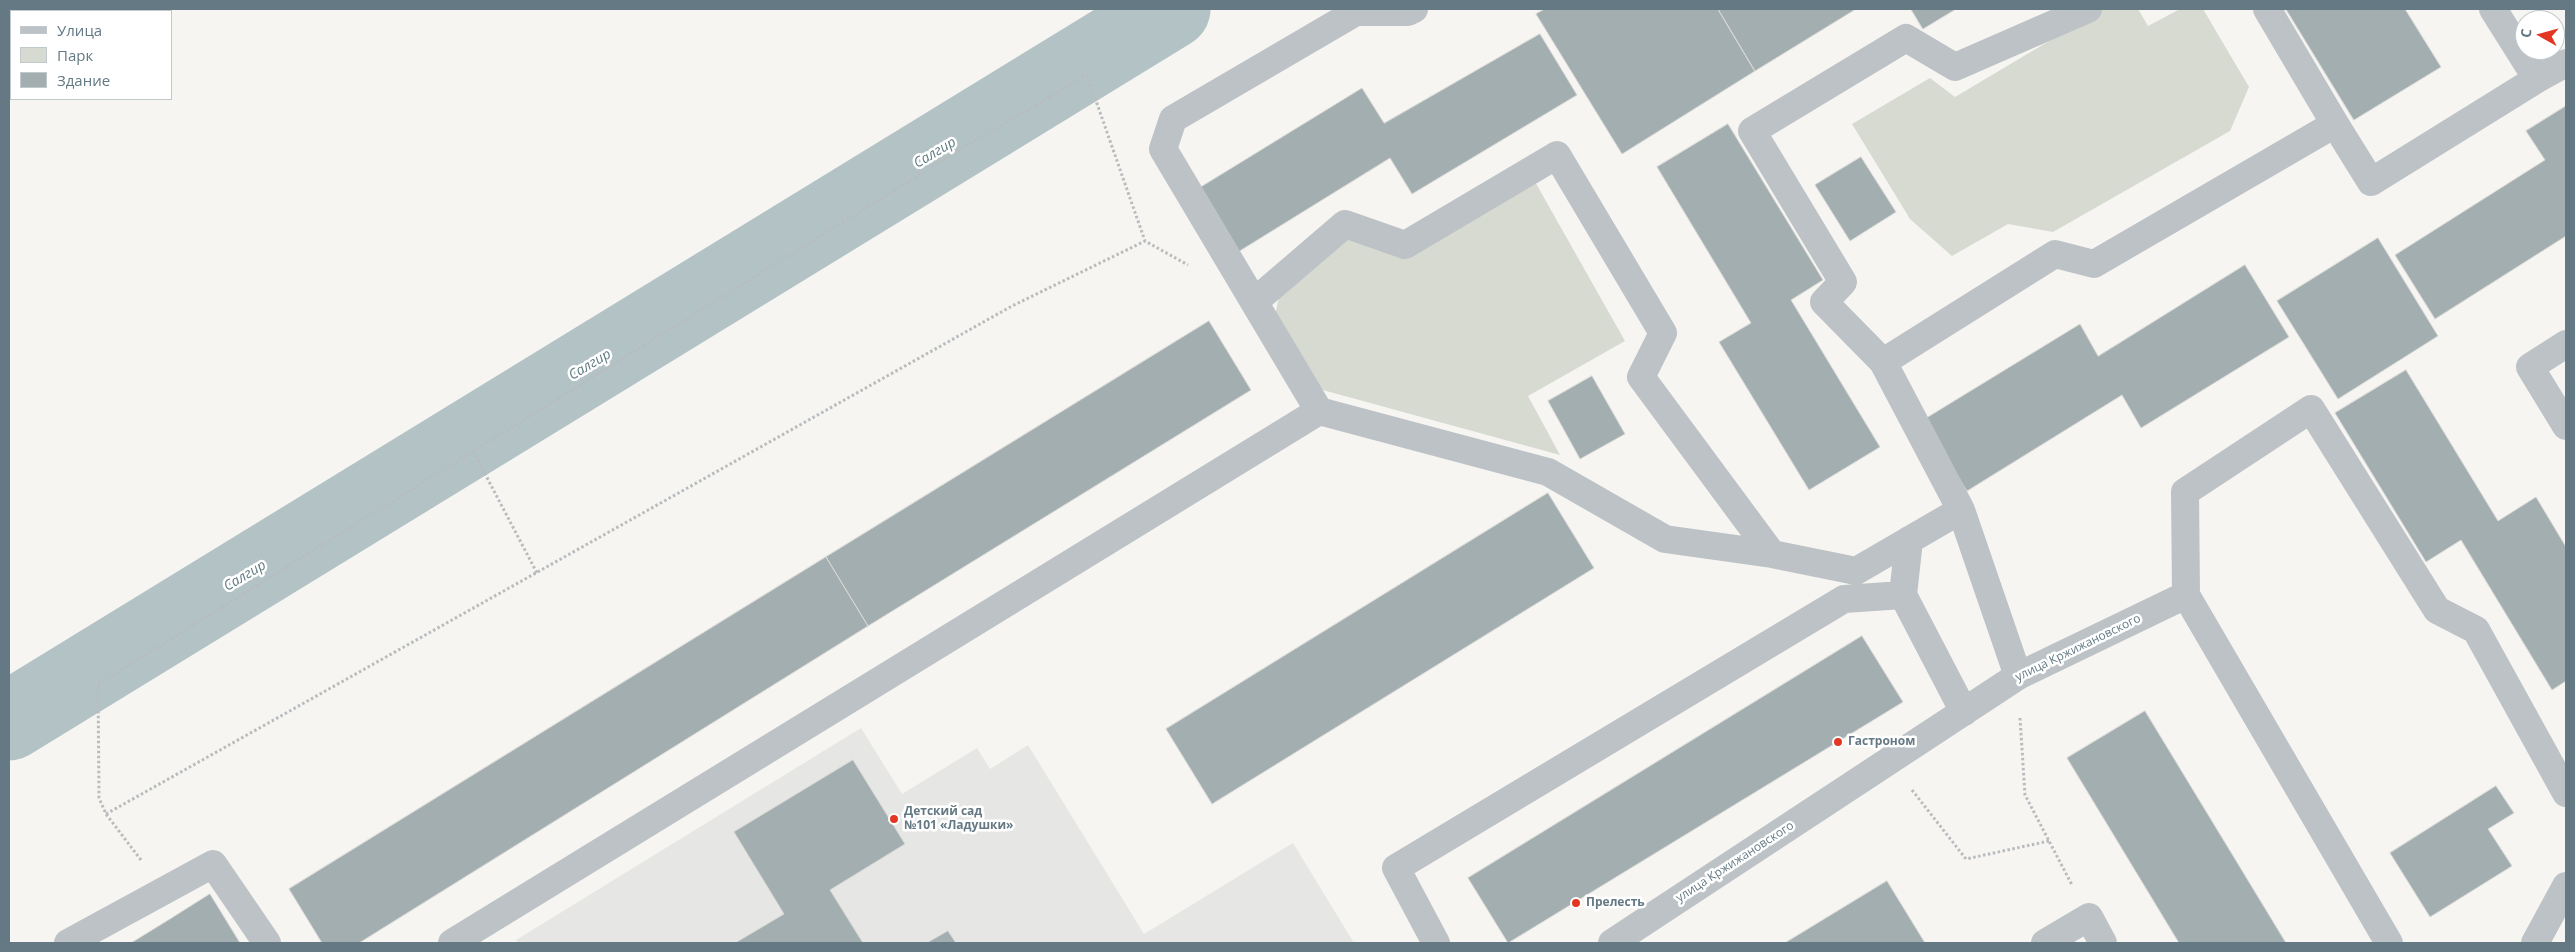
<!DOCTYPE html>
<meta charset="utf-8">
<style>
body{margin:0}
#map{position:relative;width:2575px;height:952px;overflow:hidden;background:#f6f5f2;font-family:"Open Sans",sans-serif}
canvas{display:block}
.frame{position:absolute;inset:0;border:10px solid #647983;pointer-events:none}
.legend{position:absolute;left:10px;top:10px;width:162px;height:90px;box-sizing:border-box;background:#fff;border:1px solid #c1c9cd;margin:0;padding:6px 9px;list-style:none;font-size:15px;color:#647983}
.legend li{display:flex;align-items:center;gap:10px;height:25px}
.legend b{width:25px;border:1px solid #c1c9cd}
.north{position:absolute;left:2515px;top:10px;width:50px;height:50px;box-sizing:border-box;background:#fff;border:1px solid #c1c9cd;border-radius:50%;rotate:277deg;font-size:14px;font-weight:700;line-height:20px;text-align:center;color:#647983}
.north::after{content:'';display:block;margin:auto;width:18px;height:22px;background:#e33724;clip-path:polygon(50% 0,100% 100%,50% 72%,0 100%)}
</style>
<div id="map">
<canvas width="2575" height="952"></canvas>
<div class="frame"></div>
<ul class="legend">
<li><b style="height:6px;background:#bcc2c5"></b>Улица</li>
<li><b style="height:14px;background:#d6dad1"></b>Парк</li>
<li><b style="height:14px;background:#a3aeb1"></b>Здание</li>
</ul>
<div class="north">С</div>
</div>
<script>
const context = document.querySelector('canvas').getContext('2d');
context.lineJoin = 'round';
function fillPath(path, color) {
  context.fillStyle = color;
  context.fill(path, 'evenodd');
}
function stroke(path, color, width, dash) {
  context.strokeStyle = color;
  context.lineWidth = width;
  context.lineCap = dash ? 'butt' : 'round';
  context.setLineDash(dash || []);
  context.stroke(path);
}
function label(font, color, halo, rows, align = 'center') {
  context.font = font + ' "Open Sans",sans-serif';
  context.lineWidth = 5;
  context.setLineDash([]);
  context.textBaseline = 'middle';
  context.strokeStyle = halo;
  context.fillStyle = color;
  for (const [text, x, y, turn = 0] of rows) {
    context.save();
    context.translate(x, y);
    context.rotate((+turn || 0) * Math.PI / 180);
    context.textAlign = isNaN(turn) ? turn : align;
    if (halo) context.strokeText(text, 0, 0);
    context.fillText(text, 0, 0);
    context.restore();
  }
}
fillPath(new Path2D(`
 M861 728 902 794 977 748 990 769 1028 745 1144 934 1293 843 1354 943H518L516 940Z`), '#e6e7e5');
fillPath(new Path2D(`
 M2103 9H2138L2148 26 2180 9H2203L2249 87 2230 131 2053 232 2008 224 1952 256 1910 219 1852 124 1930 78 1955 97Z
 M1534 180 1625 341 1528 396 1560 455 1308 386 1273 325 1285 268 1343 235 1405 257Z`), '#d6dad1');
stroke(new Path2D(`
 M9 721 1171 9`), '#b3c3c5', 79);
const building = new Path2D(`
 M1545 9H1718L1755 71 1622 154 1536 14Z
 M1718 9H1856L1755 71Z
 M1911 9H1956L1923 29Z
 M2286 9H2405L2441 67 2354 120Z
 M1540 34 1577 95 1412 194 1390 158 1238 252 1199 188 1362 88 1384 123Z
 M2566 106V236L2435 319 2395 255 2545 160 2526 131Z
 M1728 124 1823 280 1791 300 1880 447 1809 490 1719 342 1751 323 1657 167Z
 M1861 157 1896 212 1850 241 1815 185Z
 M2378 238 2438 336 2338 399 2277 301Z
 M2245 265 2289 337 2141 428 2122 395 1967 491 1923 420 2080 324 2098 356Z
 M1209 321 1251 390 868 626 826 557Z
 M2406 370 2498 521 2536 497 2566 547V681L2552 690 2461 540 2426 562 2335 413Z
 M1592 376 1625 434 1580 459 1548 401Z
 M1548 493 1594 568 1212 804 1166 729Z
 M826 557 868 626 359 943H322L289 889Z
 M1862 636 1903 702 1508 943 1468 878Z
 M2145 711 2286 943H2179L2067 758Z
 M853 760 905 844 830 890 863 943H735L784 914 734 832Z
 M2496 786 2514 813 2488 829 2512 866 2430 917 2390 853Z
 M1887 881 1925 943H1785Z
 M210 894 240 943H131L170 919Z
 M948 931 956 943H927Z`);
fillPath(building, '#a3aeb1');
stroke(building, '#d7d7d4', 1);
stroke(new Path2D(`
 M473 451 537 573
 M2020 718 2025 795 2072 885
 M1912 790 1966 859 2049 841
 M106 814 1012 306 1145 241
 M141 860 106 814 99 798 98 684 951 155 1087 75 1145 241 1188 265`), '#b8bcbe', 3, [2.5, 2.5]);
stroke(new Path2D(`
 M1414 9 1408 12H1356L1173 119 1163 149 1319 411 1548 472 1665 539 1772 554 1856 571 1961 510 1883 362 2055 254 2094 264 2335 124 2267 9
 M2537 79 2566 63
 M2335 124 2371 182 2537 79 2493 9
 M1254 302 1345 224 1405 245 1557 155 1663 333 1641 377 1772 554
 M2566 344 2530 367 2566 426
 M1883 362 1824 302 1843 282 1752 131 1906 38 1955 67 2088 9
 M1961 510 2018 676
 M1903 595 1909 540
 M2186 595 2185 492 2311 409 2437 610 2476 630 2566 793
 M68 943 213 864 267 943
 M452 943 1319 411
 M1436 943 1396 868 1844 599 1903 595 1964 712
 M1612 943 2018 676 2186 595 2389 943
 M2045 943 2089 917 2103 943
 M2535 943 2566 886`), '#bcc2c5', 28);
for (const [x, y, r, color] of [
 [1838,742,5,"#e33724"],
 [894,819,5,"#e33724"],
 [1576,903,5,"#e33724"]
]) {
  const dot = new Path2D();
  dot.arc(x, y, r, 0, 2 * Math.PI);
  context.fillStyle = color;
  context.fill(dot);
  stroke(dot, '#fff', 2);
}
label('12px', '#647983', '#fff', [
 ["улица Кржижановского",2078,648,-26],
 ["улица Кржижановского",1735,862,-33]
]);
label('bold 12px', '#647983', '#fff', [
 ["Гастроном",1848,742],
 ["Детский сад",904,812],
 ["№101 «Ладушки»",904,826],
 ["Прелесть",1586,903]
], 'left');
label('italic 14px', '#607b80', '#fff', [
 ["Салгир",935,153,-31],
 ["Салгир",590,365,-31],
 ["Салгир",245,576,-31]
]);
</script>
